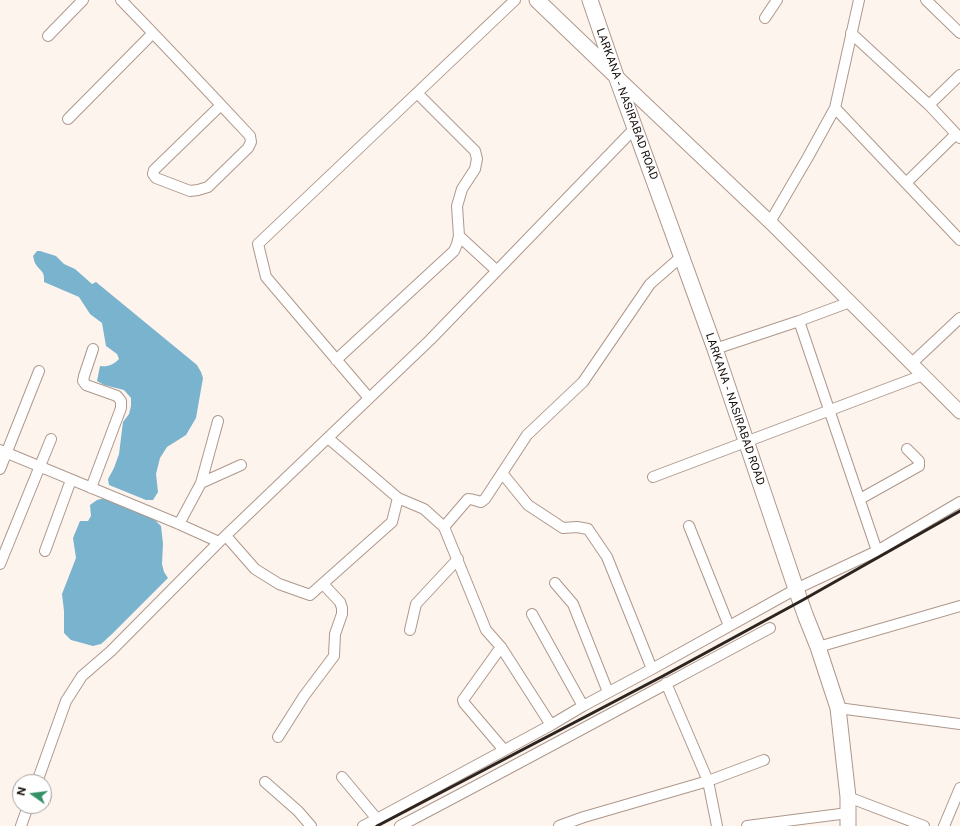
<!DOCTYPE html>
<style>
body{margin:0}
#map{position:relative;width:960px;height:826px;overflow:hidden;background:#fef4ee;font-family:"Public Sans",sans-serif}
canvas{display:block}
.north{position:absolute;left:12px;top:774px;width:40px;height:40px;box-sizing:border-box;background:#fff;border:1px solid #a19e9c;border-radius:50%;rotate:284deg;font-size:11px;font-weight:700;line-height:16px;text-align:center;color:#140c08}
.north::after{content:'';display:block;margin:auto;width:14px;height:18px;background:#369066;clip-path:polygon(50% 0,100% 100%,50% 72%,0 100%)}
</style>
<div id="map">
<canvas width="960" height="826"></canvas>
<div class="north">N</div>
</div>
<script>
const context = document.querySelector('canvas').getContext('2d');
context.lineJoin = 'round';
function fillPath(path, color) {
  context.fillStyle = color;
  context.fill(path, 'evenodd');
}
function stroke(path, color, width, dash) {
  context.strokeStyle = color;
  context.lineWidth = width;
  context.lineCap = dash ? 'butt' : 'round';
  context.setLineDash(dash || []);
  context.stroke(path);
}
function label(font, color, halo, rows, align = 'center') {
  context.font = font + ' "Public Sans",sans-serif';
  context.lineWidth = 3;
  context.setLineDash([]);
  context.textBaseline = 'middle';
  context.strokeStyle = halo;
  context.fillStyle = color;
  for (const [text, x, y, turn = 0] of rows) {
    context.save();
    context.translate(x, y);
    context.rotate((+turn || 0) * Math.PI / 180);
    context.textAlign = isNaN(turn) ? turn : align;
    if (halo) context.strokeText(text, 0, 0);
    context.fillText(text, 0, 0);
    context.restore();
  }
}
fillPath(new Path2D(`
 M37 251H40L56 256 64 264 75 269 92 284 96 282 197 365 201 372 203 378 196 418 186 435 167 447 160 458 156 474 158 492 153 500H146L109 485 108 479 114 468 119 454 123 422 129 414 131 406V398L124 390 104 385 97 381 100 366C108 367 113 365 119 359L117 354 106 346 102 323 90 314 79 297 44 282C45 270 40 272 35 263 34 261 34 259 33 256Z
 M105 498 152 517 161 526 163 544 162 564 164 572 168 578 111 635 101 644 93 646 71 640 64 633V611L62 594 76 558 73 538 80 521H88L91 516 90 505 97 500Z`), '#7ab3ce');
const minor = new Path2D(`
 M121 0C165 45 208 91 250 136L251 142 248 148 208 187 198 190 190 191 156 178 153 174 154 170 221 105
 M926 0 960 33
 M765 18 777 0
 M851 33 929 105 960 138
 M48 36 83 0
 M929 105 960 75
 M835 108 960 240
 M68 119 153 33
 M906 183 956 134
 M770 222 808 157 835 108 859 0
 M459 236 497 271
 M799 321 877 551
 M715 349 799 321 850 302
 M336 360 454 251 457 244 459 236 457 206 462 189 475 169 477 159 475 151 417 93
 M912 363 960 318
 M369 398 266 277 258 244 515 0
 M328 438 398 498 424 509 444 527 486 630 501 647 551 725
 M0 450 179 524 219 542
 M0 469 39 371
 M502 473 528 505 563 528 577 527 588 529 607 557 652 669
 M653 477 923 375
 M201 483 241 465
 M91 488 121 408V401L117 396 86 385 83 381 84 376 93 349
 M860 499 919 466V461L907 449
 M179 524 201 483 218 421
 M689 526 729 626
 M444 527 468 499C473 499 476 501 481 502L485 499 527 435 583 382 650 284 682 256
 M226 536 255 569 279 584 310 595 392 522 398 498
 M45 551 71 480
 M0 564 51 439
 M555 583 573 604 608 692
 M532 614 583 706
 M410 630 416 604 458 559
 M501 647 463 700 464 703 504 750
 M818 647 960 606
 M666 683 708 781 717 826
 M838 708 960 724
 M278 737 304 696 334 656 335 634 342 614V608L340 602 323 584
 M342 777 377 819
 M37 782 66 701 82 676 111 651 219 542 430 340 635 128
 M265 782 298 811 311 826
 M848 797 924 826
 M21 826 28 806
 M363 826 377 819 551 725 583 706 652 669 796 589 877 551 960 502
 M400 826C524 761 647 694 770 628
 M559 826 584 817 708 781 764 760
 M747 826 848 813
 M944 826 960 788`);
const tertiary = new Path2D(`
 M616 76 770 222 960 412`);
const secondary = new Path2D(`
 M537 0 614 74
 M590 0 616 76 715 349 796 589 806 617 818 647 838 708 848 797V826`);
stroke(minor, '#ae988b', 12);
stroke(tertiary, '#ae988b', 15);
stroke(secondary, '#ae988b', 17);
stroke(minor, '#fff', 10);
stroke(tertiary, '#fff', 13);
stroke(secondary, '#fff', 15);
stroke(new Path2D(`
 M377 826 663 676 801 601 960 511`), '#2d2420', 3);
label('11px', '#140c08', '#fff', [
 ["LARKANA - NASIRABAD ROAD",627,104,70],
 ["LARKANA - NASIRABAD ROAD",735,409,71]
]);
</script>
